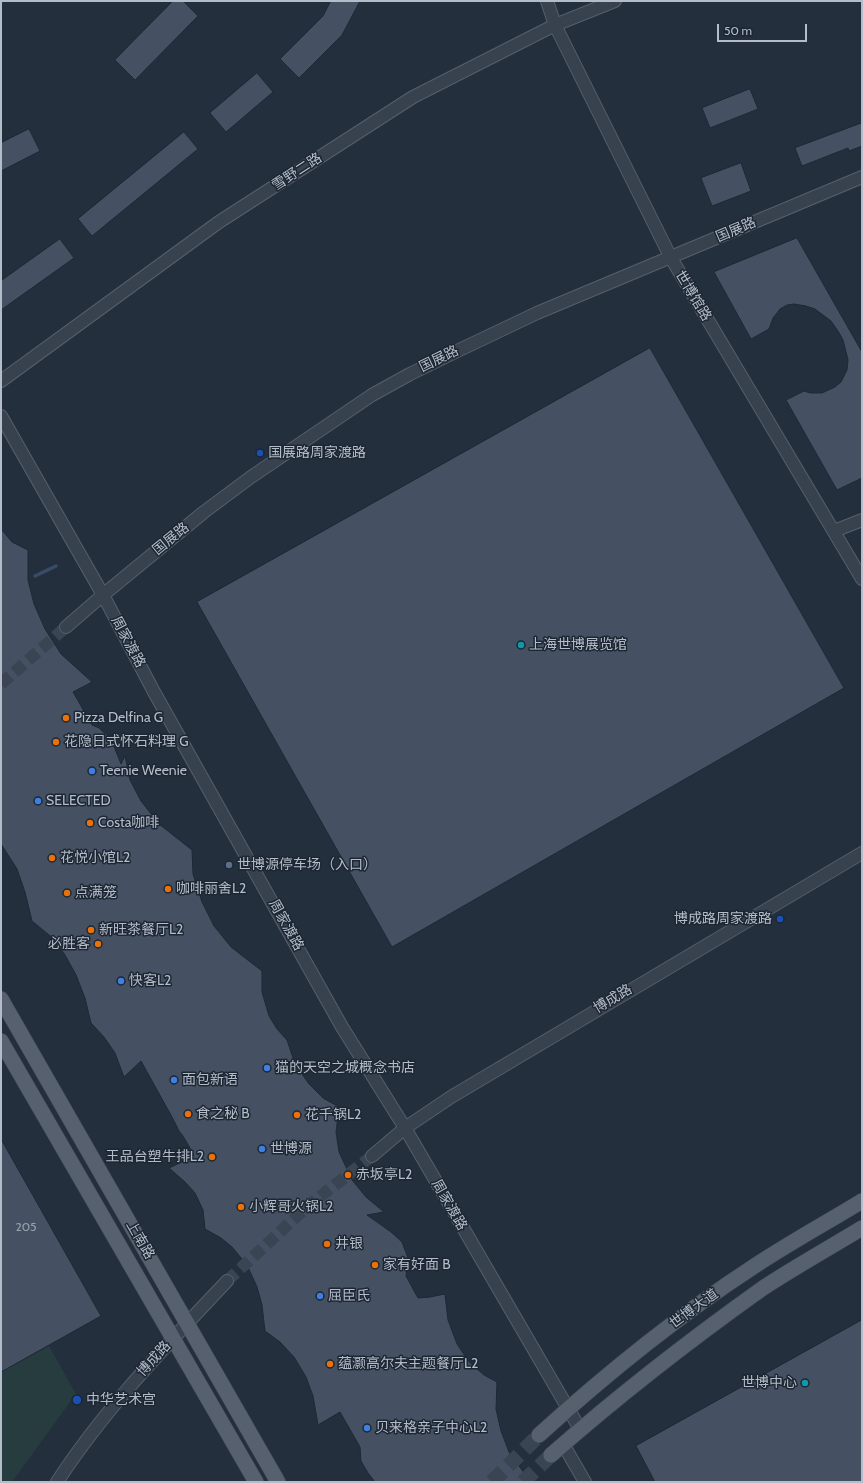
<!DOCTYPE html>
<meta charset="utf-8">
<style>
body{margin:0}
#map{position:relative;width:863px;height:1483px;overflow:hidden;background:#242f3e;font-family:Cabin,sans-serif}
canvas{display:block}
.frame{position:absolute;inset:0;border:2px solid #b4bcc9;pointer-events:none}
.scale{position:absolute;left:717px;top:24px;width:90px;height:18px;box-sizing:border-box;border:2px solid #b4bcc9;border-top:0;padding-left:5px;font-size:12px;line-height:14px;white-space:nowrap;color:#b4bcc9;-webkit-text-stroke:3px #1d2633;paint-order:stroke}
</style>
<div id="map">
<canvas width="863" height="1483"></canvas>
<div class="frame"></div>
<div class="scale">50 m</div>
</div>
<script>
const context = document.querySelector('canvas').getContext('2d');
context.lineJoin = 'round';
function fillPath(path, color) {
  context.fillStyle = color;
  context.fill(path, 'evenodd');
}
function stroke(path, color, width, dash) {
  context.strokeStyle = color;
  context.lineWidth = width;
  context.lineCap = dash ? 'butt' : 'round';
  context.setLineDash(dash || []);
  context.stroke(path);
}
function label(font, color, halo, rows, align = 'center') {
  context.font = font + ' Cabin,"Noto Sans SC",sans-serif';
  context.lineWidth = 3;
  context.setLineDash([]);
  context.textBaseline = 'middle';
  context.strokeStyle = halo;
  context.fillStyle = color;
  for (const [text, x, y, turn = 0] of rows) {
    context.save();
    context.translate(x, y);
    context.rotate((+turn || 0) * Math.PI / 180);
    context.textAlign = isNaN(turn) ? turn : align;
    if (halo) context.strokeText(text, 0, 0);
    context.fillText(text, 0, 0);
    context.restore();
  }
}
fillPath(new Path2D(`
 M49 1346 76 1394 12 1482H1V1372Z`), '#263c3f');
stroke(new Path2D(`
 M35 576 56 566`), '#394c67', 3.5);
const building = new Path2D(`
 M173 1H183L198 16 135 80 115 60Z
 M331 1H360L342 35 299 78 280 59 323 16Z
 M257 73 273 92 226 132 210 113Z
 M750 89 758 109 710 128 702 108Z
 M862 123V146L849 151 848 148 802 166 795 148Z
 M29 129 40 151 1 171V143Z
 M184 132 198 149 92 236 78 219Z
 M741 163 751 191 712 206 701 178Z
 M797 238 862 352V478L837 490 786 400 804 391 810 393H822L835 387 841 382 847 370 848 360 843 340 838 331 831 321 815 309 806 306 794 304 787 305 780 309 773 318 769 329 751 339 714 272Z
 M60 239 74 258 1 310V281Z
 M650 348 844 688 392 947 197 602Z
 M1 529 12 542 28 550V580L34 604 45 629 61 654 92 682 73 692 92 725 99 728 111 739 121 764 125 756 130 780 141 801 159 824 192 850 193 874 202 902 214 926 231 947 262 971V992L269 1016 277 1029 287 1040 295 1064 309 1084 323 1098 339 1107 336 1132 339 1152 352 1180 366 1197 384 1212 367 1215 391 1232 402 1242 408 1258 406 1276 418 1298 430 1297 445 1294 448 1320 457 1344 469 1362 484 1375 497 1382 496 1409 501 1431 509 1452 524 1473 534 1482H375L368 1473 361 1461 360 1447 340 1412 318 1425 313 1396 306 1377 294 1357 280 1342 265 1331 262 1305 257 1287 247 1265 232 1247 221 1238 205 1229 203 1210 195 1193 185 1182 169 1168 186 1160 194 1155 183 1136 179 1131 172 1117 141 1061 124 1077 115 1053 104 1037 91 1023 85 998 76 975 65 955 54 939 32 921 25 892 17 869 1 844Z
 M1 1139 101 1316 1 1372Z
 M862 1320V1482H655L636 1446Z`);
fillPath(building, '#455162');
stroke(building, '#1f2835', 1);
stroke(new Path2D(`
 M1 684 66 627
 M227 1281 308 1206 372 1156`), '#3a4453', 12, [12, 6]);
stroke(new Path2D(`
 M492 1482 539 1435
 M523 1482 551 1455`), '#3a4453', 15, [15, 8]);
const minor = new Path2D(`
 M547 1 555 25 671 258 862 579
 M1 381 219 222 413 97 555 25 615 1
 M1 416 103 595 154 692 342 1027 405 1128 580 1429
 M834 531 862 520
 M66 627 103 595 204 512 251 477 372 395 410 374 453 353 537 313 862 177
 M372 1156 405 1128 451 1097 862 853
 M563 1444 585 1482
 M57 1482C105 1408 167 1345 227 1281`);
const major = new Path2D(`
 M1 999 278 1482
 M1 1041 256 1482
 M539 1435C606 1374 678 1316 753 1267 789 1243 826 1223 862 1201
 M551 1455C618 1396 690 1340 763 1288 795 1267 829 1248 862 1228`);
stroke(minor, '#565f6c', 14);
stroke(major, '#414a57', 16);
stroke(minor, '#38414e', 12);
stroke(major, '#56606e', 15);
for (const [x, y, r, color] of [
 [260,453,4,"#1a4fb4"],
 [521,645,4,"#0f9aa8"],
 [66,718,4,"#e8710a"],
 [56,742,4,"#e8710a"],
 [92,771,4,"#3f7fe0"],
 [38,801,4,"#3f7fe0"],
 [90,823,4,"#e8710a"],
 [52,858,4,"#e8710a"],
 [229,865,4,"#5c6f8a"],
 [168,889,4,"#e8710a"],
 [67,893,4,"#e8710a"],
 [780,919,4,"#1a4fb4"],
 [91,930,4,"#e8710a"],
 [98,944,4,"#e8710a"],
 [121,981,4,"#3f7fe0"],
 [267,1068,4,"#3f7fe0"],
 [174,1080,4,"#3f7fe0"],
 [188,1114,4,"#e8710a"],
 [297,1115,4,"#e8710a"],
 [262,1149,4,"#3f7fe0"],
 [212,1157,4,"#e8710a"],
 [348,1175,4,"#e8710a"],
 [241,1207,4,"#e8710a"],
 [327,1244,4,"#e8710a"],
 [375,1265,4,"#e8710a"],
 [320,1296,4,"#3f7fe0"],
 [330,1364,4,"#e8710a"],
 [805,1383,4,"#0f9aa8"],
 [77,1400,5,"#1a4fb4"],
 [367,1428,4,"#3f7fe0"]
]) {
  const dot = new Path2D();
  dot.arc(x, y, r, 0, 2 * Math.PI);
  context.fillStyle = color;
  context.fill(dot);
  stroke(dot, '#1d2633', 1.5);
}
label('12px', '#98a1af', null, [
 ["205",26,1227]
]);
label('14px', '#b4bcc9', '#1d2633', [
 ["雪野二路",297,172,-33],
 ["国展路",736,230,-23],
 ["世博馆路",693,296,59],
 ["国展路",439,359,-26],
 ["国展路",171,539,-39],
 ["周家渡路",128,642,62],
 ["周家渡路",286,925,61],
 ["博成路",613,999,-31],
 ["周家渡路",449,1205,60],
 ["上南路",140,1240,60],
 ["世博大道",694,1309,-36],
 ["博成路",154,1359,-48]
]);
label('14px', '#b4bcc9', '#1d2633', [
 ["国展路周家渡路",268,453],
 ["上海世博展览馆",529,645],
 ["Pizza Delfina G",74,718],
 ["花隐日式怀石料理 G",64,742],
 ["Teenie Weenie",100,771],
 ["SELECTED",46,801],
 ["Costa咖啡",98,823],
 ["花悦小馆L2",60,858],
 ["世博源停车场（入口）",237,865],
 ["咖啡丽舍L2",176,889],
 ["点满笼",75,893],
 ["博成路周家渡路",772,919,"right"],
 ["新旺茶餐厅L2",99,930],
 ["必胜客",90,944,"right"],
 ["快客L2",129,981],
 ["猫的天空之城概念书店",275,1068],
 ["面包新语",182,1080],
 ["食之秘 B",196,1114],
 ["花千锅L2",305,1115],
 ["世博源",270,1149],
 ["王品台塑牛排L2",204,1157,"right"],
 ["赤坂亭L2",356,1175],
 ["小辉哥火锅L2",249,1207],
 ["井银",335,1244],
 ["家有好面 B",383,1265],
 ["屈臣氏",328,1296],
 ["蕴灏高尔夫主题餐厅L2",338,1364],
 ["世博中心",797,1383,"right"],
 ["中华艺术宫",86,1400],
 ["贝来格亲子中心L2",375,1428]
], 'left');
</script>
